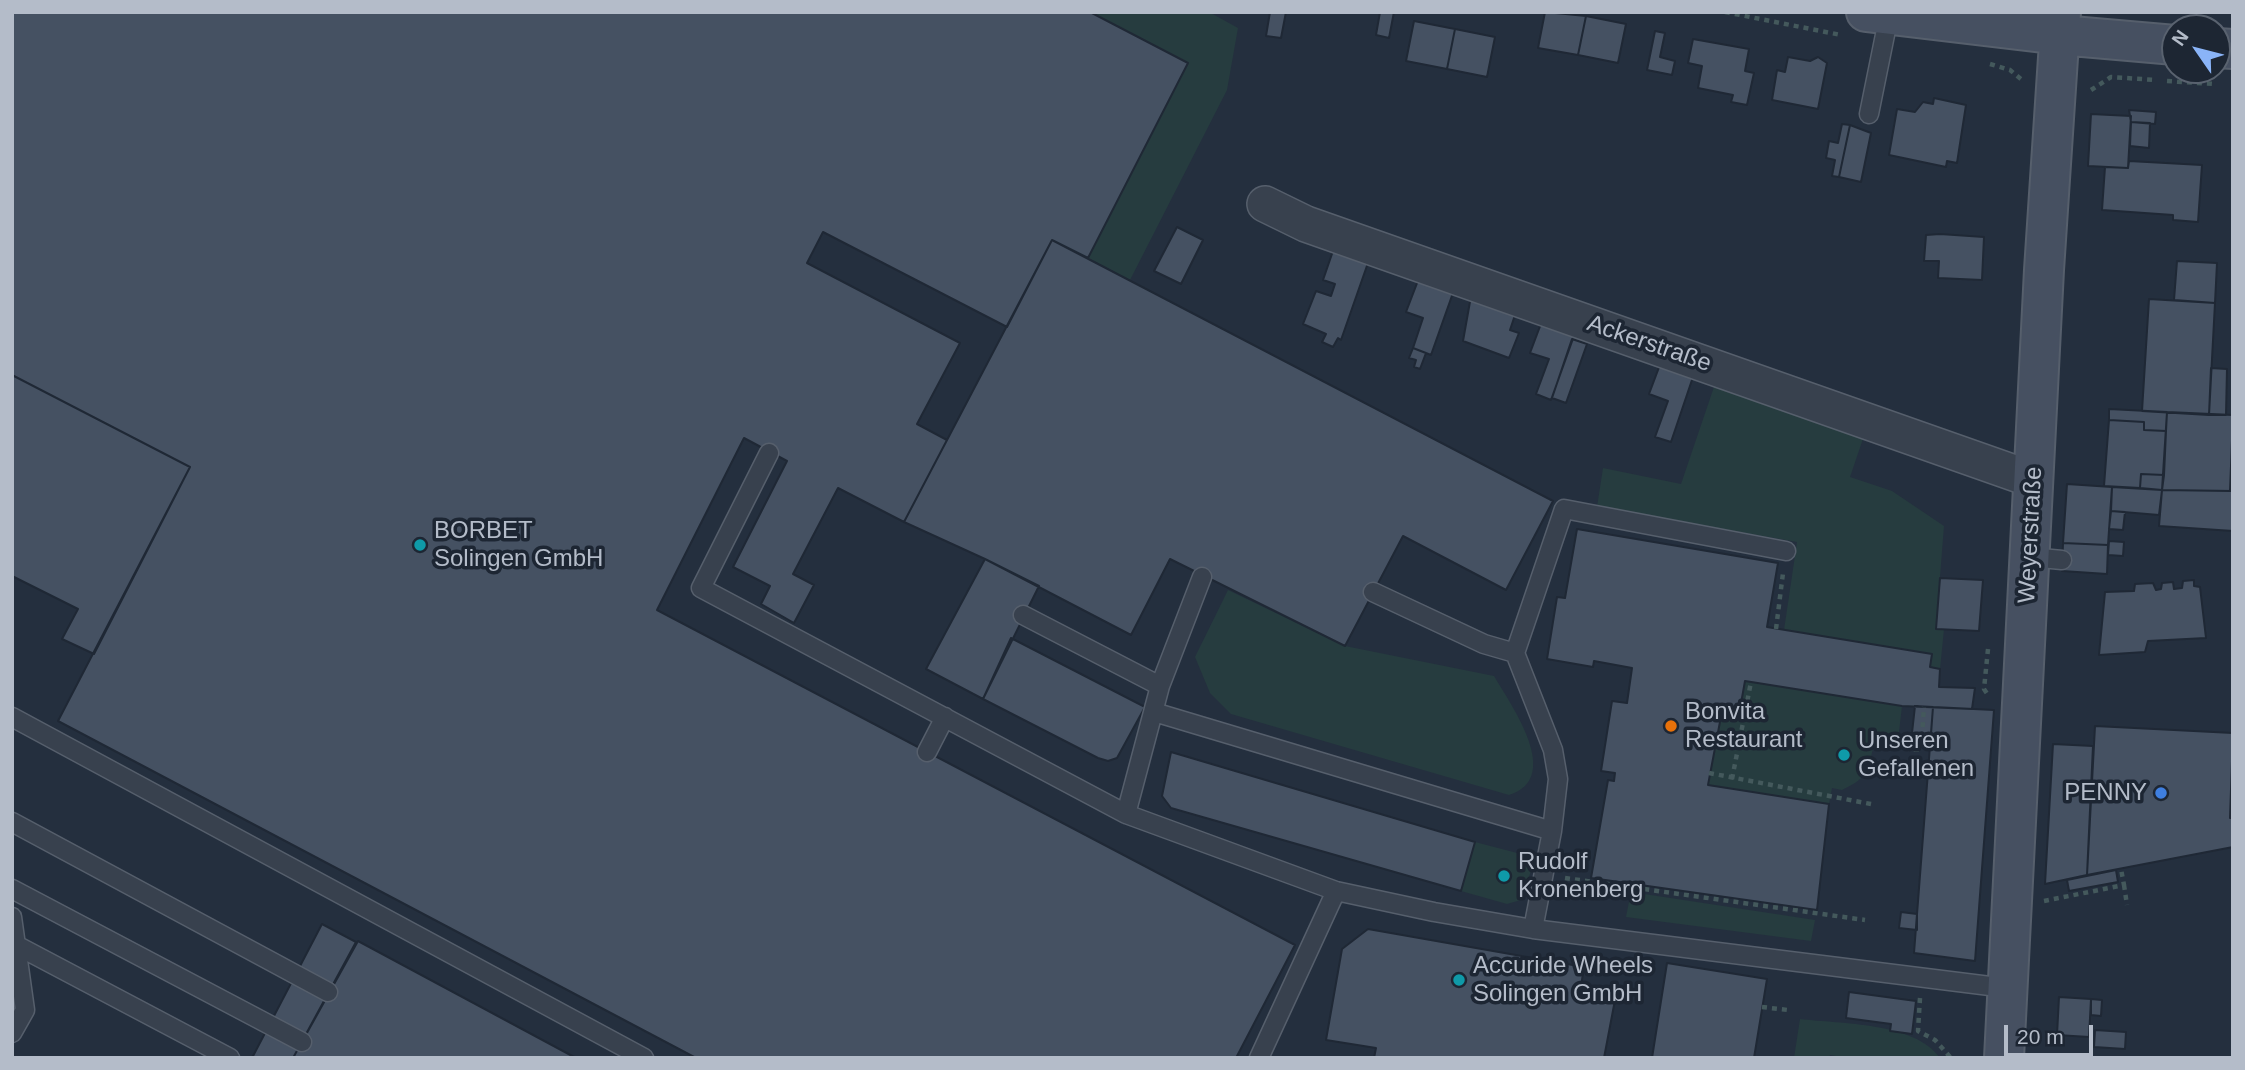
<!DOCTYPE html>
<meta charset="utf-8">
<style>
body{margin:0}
#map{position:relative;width:2245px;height:1070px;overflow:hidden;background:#242f3e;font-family:Helvetica,sans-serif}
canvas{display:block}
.frame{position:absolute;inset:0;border:14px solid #b4bcc9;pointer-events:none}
.north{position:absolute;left:2161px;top:14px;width:70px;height:70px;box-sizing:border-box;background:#1d2633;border:2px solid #59626f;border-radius:50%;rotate:305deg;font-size:19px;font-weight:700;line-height:28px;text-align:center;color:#b4bcc9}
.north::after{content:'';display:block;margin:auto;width:24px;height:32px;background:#8ab4f8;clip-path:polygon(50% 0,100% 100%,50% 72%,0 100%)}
.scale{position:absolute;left:2004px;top:1025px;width:89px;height:32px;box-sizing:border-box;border:4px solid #b4bcc9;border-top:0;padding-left:9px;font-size:21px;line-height:24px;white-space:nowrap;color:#b4bcc9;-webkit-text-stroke:5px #1d2633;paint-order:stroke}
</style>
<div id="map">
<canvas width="2245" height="1070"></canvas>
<div class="frame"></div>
<div class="north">N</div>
<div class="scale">20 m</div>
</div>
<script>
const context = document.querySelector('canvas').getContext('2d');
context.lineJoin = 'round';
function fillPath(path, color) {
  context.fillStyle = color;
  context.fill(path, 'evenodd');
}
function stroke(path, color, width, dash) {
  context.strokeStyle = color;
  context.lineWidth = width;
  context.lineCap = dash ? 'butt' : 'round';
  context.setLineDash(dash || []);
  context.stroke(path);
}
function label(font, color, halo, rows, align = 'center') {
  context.font = font + ' Helvetica,sans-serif';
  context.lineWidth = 7;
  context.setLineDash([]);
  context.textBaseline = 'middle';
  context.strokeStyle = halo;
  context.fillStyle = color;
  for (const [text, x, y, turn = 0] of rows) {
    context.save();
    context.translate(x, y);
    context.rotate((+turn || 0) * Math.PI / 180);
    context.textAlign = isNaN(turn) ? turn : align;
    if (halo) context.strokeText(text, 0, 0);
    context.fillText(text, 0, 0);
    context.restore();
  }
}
fillPath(new Path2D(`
 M1090 12H1209L1238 28 1227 90 1130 280 1088 258 1188 63Z
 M1716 381 1865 433 1850 477 1892 491 1944 526 1936 628 1944 629 1940 669 1930 667 1931 654 1784 630 1797 542 1597 507 1603 468 1681 484Z
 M1228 590 1345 646 1494 676C1511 705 1564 778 1509 795L1231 714 1210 693 1195 657Z
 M1745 681 1902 706 1899 732C1864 734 1878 758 1862 777 1857 783 1849 786 1842 790L1832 788 1829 804 1708 785 1723 706 1740 709Z
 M1475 842 1521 854 1529 861 1531 871 1521 900 1507 904 1461 891Z
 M1631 892 1815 920 1811 941 1626 917Z
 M1800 1019C1841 1024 1915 1022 1940 1058H1848L1830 1055 1829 1058H1794Z`), '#263c3f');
const building = new Path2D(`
 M12 12H1090L1188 63 1088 258 1052 240 1007 327 823 232 807 263 960 343 917 424 947 440 904 522 838 488 793 574 814 585 794 623 761 604 770 586 733 567 787 461 744 438 657 610 1295 945 1236 1058H696L58 721 190 467 12 375Z
 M1270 12H1286L1281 38 1266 36Z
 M1380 12H1394L1389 38 1376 35Z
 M1545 12 1586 16 1578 55 1538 48Z
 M1586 16 1626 24 1618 63 1578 55Z
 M1414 21 1455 29 1447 69 1406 61Z
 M1455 29 1495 37 1487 77 1447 69Z
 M1655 31 1665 33 1660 57 1675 61 1672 75 1647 70Z
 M1693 39 1749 49 1745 71 1754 73 1747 105 1731 102 1733 95 1698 88 1702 66 1688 63Z
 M1788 57 1810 61 1818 57 1827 63 1818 109 1772 100 1777 70 1785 72Z
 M1934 98 1966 105 1957 163 1947 161 1946 167 1889 155 1897 109 1915 112 1923 102 1933 104Z
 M2129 110 2156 112 2155 124 2131 122Z
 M2091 114 2131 116 2128 168 2088 166Z
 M2131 122 2150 123 2149 148 2130 146Z
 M1842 124 1850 125 1839 177 1832 176 1835 160 1826 158 1829 141 1838 143Z
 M1850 125 1871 133 1861 182 1839 177Z
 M2129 161 2202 165 2198 222 2173 220V215L2102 210 2105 167 2128 168Z
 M1177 227 1203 240 1181 284 1154 271Z
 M1940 234 1984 237 1982 280 1938 278 1939 261H1924L1926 235Z
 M1052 240 1553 501 1506 590 1403 536 1345 646 1170 559 1131 635 985 559 904 522Z
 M1334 248 1369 260 1341 340 1338 338 1333 347 1322 342 1326 334 1303 324 1316 291 1331 296 1335 284 1323 280Z
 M2177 261 2217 263 2215 303 2174 300Z
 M1419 278 1454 290 1431 355 1413 348 1423 318 1406 312Z
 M1471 296 1516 312 1510 330 1519 333 1509 358 1463 341Z
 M2149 299 2215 303 2209 415 2142 411Z
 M1542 321 1575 333 1551 400 1536 394 1549 359 1530 353Z
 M1572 339 1587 344 1566 403 1552 398Z
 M1413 348 1426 353 1420 369 1414 367 1416 360 1409 358Z
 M1661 362 1694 374 1671 442 1655 437 1668 401 1649 394Z
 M2211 368 2227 369 2226 415H2209Z
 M12 375 190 467 94 654 62 639 78 609 12 576Z
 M2109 409 2167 412 2166 431 2144 430V422L2109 420Z
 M2167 412 2233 415 2230 491 2162 490Z
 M2109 420 2144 422V430L2166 431 2164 475 2141 474 2140 488 2104 486Z
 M2141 474 2164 475 2162 490 2140 488Z
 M2067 484 2112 487 2108 545 2063 543Z
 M2112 487 2162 490 2159 515 2111 511Z
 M2162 490 2233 491V531L2159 526Z
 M2111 511 2125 512 2123 530 2109 529Z
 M1577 529 1778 563 1767 627 1932 654 1930 667 1940 669 1939 687 1975 688 1972 709 1902 706 1745 681 1740 709 1723 706 1708 785 1829 804 1817 910 1591 878 1608 780 1614 781 1615 773 1601 771 1612 701 1627 703 1632 668 1594 661 1593 667 1547 659 1557 597 1565 598Z
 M2109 541 2124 542 2123 556 2108 555Z
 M2063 543 2108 545 2107 574 2062 571Z
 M985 559 1039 586 983 699 926 669Z
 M1940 578 1983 580 1979 631 1936 629Z
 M2194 580V586L2200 587 2206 638 2148 641 2145 652 2099 655 2105 592 2134 591 2135 584 2153 583 2156 590 2161 589 2162 583 2173 582 2174 589 2182 588 2183 581Z
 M1011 638 1145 707 1117 758 1108 761 1098 758 983 699Z
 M1915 706 1933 707 1931 734 1912 733Z
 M1933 707 1994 710 1975 961 1914 953Z
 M2095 726 2233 733 2230 818H2233V847L2087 875Z
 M2053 744 2093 746 2087 875 2045 884Z
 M1171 752 1475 842 1461 891 1171 808 1162 796Z
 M2116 870 2118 882 2069 891 2067 880Z
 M1901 912 1917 914V930L1899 928Z
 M322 924 356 942 293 1058H252Z
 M1368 929 1584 967 1580 993 1615 1000 1604 1058H1374L1376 1048 1326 1040 1342 949Z
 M358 941 576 1058H293Z
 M1667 963 1767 979 1754 1058H1652Z
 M1849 992 1916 1001 1912 1034 1890 1031 1891 1024 1846 1018Z
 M2059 997 2091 999 2089 1037 2057 1035Z
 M2091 999 2102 1000 2101 1016 2091 1015Z
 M2095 1030 2126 1032 2125 1049 2094 1047Z`);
fillPath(building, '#455162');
stroke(building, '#1f2835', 2);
const service = new Path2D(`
 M1869 114 1889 15
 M769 453 701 588 1126 814 1336 891 1434 912 1533 929 2006 988
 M2030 557 2062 560
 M1373 592 1484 644 1515 653
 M1023 615 1160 686
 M1154 712 1552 831 1558 779 1553 750 1515 653 1564 509 1786 551
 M12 717 644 1058
 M927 752 945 717
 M1126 814 1160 686 1202 577
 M12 822 328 992
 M12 889 302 1042
 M12 917 25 1010 12 1033
 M1533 929 1552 831
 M16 945 230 1058
 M1259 1058 1336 891`);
const minor = new Path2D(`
 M1265 204 1306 224 2034 480`);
const secondary = new Path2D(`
 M1866 12 2060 35 2175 45
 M2217 48 2233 49
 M2004 1058 2044 270 2061 12`);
stroke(service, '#565f6c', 21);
stroke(minor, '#565f6c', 38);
stroke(secondary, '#565f6c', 42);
stroke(new Path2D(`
 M1725 12 1841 35
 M1990 64 2010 70 2022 80
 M2167 81 2214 84
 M2091 90 2111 77 2155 80
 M1776 629 1783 573
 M1988 649 1984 689 1988 695
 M1884 747 1921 750 1924 707
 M1709 773 1876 805
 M1732 779 1751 682
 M1565 878 1865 920
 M2124 885 2127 905
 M2044 901 2124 885 2121 869
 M1920 998 1918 1031 1935 1040 1951 1058
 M1762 1007 1788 1010`), '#44595c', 4.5, [5, 5]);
stroke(service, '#38414e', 18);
stroke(minor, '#38414e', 35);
stroke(secondary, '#465061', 38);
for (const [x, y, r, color] of [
 [420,545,7,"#0f9aa8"],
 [1671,726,7,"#e8710a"],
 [1844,755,7,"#0f9aa8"],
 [2161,793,7,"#3f7fe0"],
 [1504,876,7,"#0f9aa8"],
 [1459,980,7,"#0f9aa8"]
]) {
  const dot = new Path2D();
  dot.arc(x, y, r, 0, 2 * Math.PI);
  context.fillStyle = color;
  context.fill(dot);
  stroke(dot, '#1d2633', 2.5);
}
label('24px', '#b4bcc9', '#1d2633', [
 ["Ackerstraße",1649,344,19],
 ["Weyerstraße",2031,535,-87]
]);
label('24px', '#b4bcc9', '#1d2633', [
 ["BORBET",434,531],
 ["Solingen GmbH",434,559],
 ["Bonvita",1685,712],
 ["Restaurant",1685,740],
 ["Unseren",1858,741],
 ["Gefallenen",1858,769],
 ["PENNY",2147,793,"right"],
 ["Rudolf",1518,862],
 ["Kronenberg",1518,890],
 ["Accuride Wheels",1473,966],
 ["Solingen GmbH",1473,994]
], 'left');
</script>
